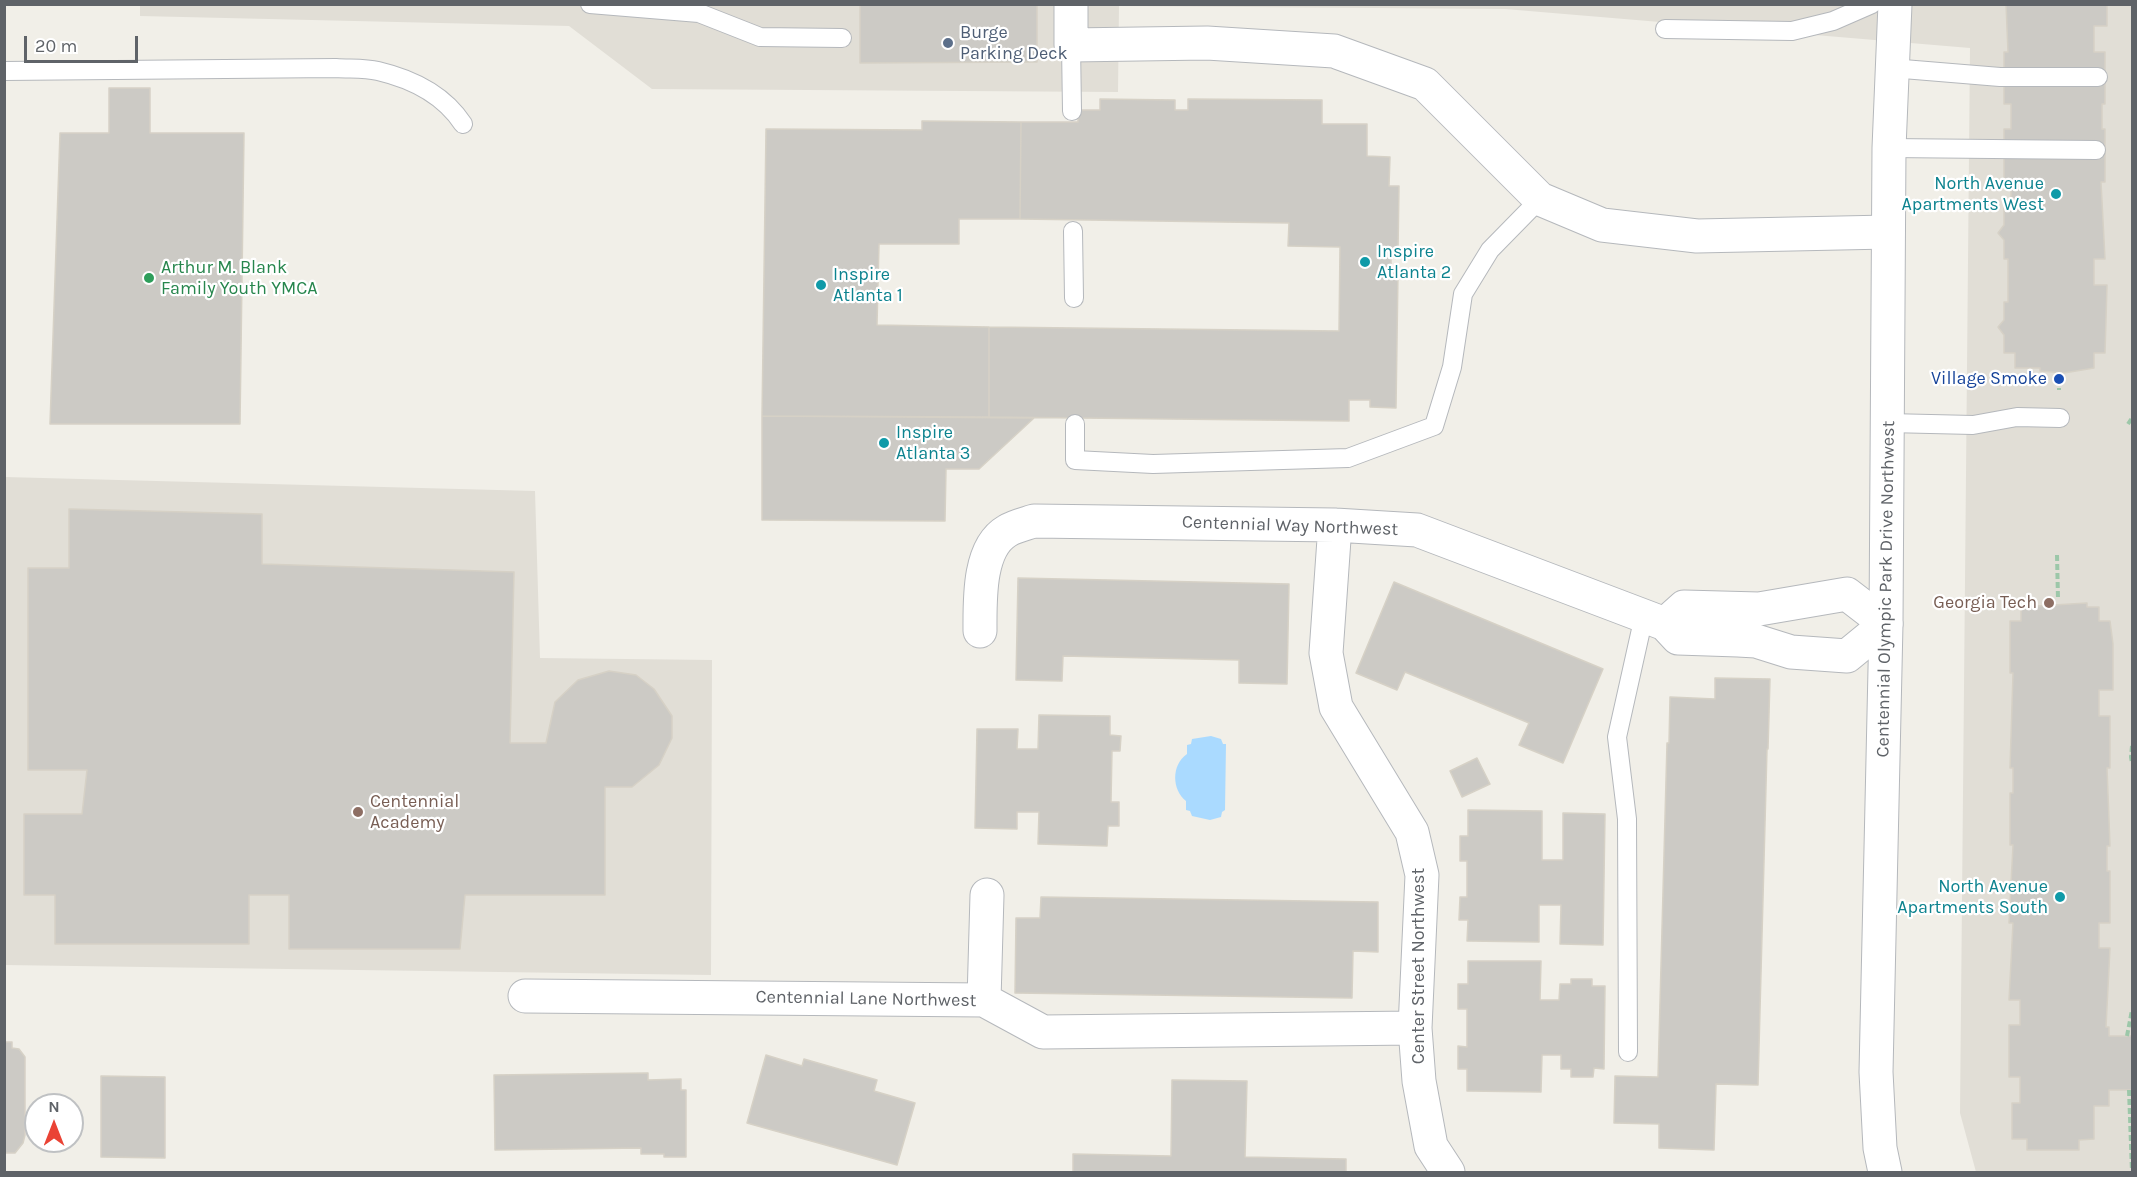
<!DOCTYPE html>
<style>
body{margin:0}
#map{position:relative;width:2137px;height:1177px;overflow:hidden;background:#f1efe8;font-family:Karla,sans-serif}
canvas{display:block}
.frame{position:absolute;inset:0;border:6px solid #5f6368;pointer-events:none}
.north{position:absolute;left:24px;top:1093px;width:60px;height:60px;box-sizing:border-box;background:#fff;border:2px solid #bfc1c3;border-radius:50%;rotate:0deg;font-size:16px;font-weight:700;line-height:24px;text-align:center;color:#5f6368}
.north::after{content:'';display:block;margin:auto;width:21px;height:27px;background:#ea4335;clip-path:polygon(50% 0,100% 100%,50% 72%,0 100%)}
.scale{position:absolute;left:24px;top:36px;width:114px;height:27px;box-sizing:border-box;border:3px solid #5f6368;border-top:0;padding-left:8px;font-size:18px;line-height:21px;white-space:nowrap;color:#5f6368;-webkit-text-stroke:4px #fff;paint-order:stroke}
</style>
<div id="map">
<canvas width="2137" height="1177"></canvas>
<div class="frame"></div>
<div class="north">N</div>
<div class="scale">20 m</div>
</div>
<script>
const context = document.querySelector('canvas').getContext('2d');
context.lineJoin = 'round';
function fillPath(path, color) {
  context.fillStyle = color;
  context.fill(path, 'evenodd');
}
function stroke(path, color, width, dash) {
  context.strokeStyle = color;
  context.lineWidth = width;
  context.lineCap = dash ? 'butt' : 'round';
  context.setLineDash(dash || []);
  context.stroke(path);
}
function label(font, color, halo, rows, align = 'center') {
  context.font = font + ' Karla,sans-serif';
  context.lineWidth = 4.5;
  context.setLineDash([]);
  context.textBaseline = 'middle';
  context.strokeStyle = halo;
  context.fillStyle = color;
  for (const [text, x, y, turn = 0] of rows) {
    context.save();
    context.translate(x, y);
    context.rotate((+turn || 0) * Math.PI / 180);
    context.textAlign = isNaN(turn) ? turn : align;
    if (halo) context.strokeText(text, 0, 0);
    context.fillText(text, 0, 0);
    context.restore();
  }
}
fillPath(new Path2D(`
 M140 4 2132 5V1172H1976L1960 1113 1970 48 1505 9 1119 6 1118 92 652 89 569 26 140 16Z
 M5 477 535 491 540 658 712 660 711 975 5 965Z`), '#e1ded6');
fillPath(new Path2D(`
 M1211 736 1221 739 1223 744H1226L1225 810 1222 812 1221 817 1210 820 1192 816 1190 811 1186 810V801C1172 790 1171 765 1187 754V745L1191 744 1192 739Z`), '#aadaff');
const building = new Path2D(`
 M860 4H1037V62L860 63Z
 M2006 4H2107V26H2094V52H2105V104H2102V129H2105V182H2101L2105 259H2094V285H2107L2105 353H2094V368L2064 373 2040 371V368H2015V353H2004V335L1998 327 2004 320V302H2008V259H2004V240L1998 233 2004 225V207H2011V182H2004V129H2011V104H2004V52H2008Z
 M109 88H150V133H244L240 424H50L60 133H109Z
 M1100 99 1175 100V110H1188V99L1322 100V124H1367V156L1390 157 1389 186H1399L1398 251H1391V273H1398L1396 408 1370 407V400H1349V421L989 417V327L1339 331 1340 247 1288 246 1289 223 1020 219 1021 122H1078V110H1100Z
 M922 121 1021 122 1020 219H959V244H879L877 325 989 327V417L762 416 766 129 922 130Z
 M762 416 1034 418 979 469H946L945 521 762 520Z
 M69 509 262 514V564L514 572 510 743H546L555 702 578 680 609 671 636 675 654 689 672 716V738L659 765 632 787H605V895H465L460 949H289V895H249V944H55V895H24V814H82L87 770H28V568H69Z
 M1018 578 1289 584 1287 684 1239 683V660L1063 656 1062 681 1016 680Z
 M1394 582 1603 669 1563 763 1519 745 1529 723 1405 672 1397 690 1356 673Z
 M2087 603V607H2099V621H2110L2113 644V690H2099V716H2110V768H2107L2110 846H2107V871H2110V923H2099V948H2110L2106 1027H2109V1036H2132V1090H2109V1106H2094V1139L2079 1140V1150H2027V1139H2012V1103H2020V1077H2009V1025H2020V1000H2009L2013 923H2009L2013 845H2010V793H2013V768H2010L2013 673H2010V621H2021V607Z
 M1715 678 1770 679 1768 749H1767L1758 1085 1716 1084 1714 1150 1659 1148V1124L1614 1123 1615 1076 1658 1077 1667 743H1669L1670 697 1715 699Z
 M1039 715 1110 716V735L1121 736 1120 751H1112L1111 802H1119V826H1108L1107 846 1038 844 1039 812H1017V829L975 828 977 729H1018L1017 749H1038Z
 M1477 758 1490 784 1462 797 1450 771Z
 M1468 810 1542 811V860H1563V813L1605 814 1603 945 1560 944 1561 905H1539V942L1467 941 1468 920H1459L1460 897H1467V861H1460V836H1468Z
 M1041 897 1378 902V952L1353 951 1352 998 1015 993 1016 918H1040Z
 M1468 961H1541L1540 1000H1559L1560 984H1571V979H1592V986H1605L1604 1069 1594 1068 1593 1077H1571V1069H1561V1055H1542L1541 1092 1467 1091V1069H1458V1046L1467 1047V1009H1458V984H1468Z
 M4 1042H12V1048L19 1049 25 1057V1135L23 1143 15 1153H4Z
 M766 1055 802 1066 804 1059 877 1080 874 1091 915 1103 897 1165 747 1123Z
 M648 1073V1080L681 1079V1090H686V1157H664V1154H641V1148L495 1150 494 1075Z
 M101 1076 165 1077V1158L101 1157Z
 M1172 1080 1247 1081 1245 1157 1346 1159V1172H1073V1154L1171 1156Z`);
fillPath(building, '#cccac5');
stroke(building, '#d6d1c6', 1.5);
const service = new Path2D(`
 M590 4 699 13 760 37 842 38
 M1665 29 1792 31 1833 21 1872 4
 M1071 45 1072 111
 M1891 68 2000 77H2098
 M4 71 336 68C350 69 365 68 378 71 412 79 444 95 463 124
 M1889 148 2096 150
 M1073 231 1074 298
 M1888 423 1973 425 2017 417 2060 418
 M1075 424V460L1153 464 1348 458 1434 426 1452 367 1463 294 1490 250 1540 199
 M1628 1052 1627 819 1617 737 1644 616`);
const minor = new Path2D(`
 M1071 4V45L1207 43 1334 51 1425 84 1540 199 1602 225 1697 236 1888 232
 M1335 525 1326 653 1336 707 1412 832 1422 875 1415 1028 1419 1081 1431 1146 1448 1172
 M980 631C980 601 978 548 1007 531 1015 526 1025 524 1034 521L1335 525 1417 530 1665 624 1678 638 1738 640 1756 641 1791 652 1847 656 1886 624 1847 594 1759 609 1684 607 1665 624
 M525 996 984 1000 1043 1032 1415 1028
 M984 1000 987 895`);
const tertiary = new Path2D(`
 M1885 1172 1880 1148 1876 1072 1886 624 1889 148 1895 4`);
stroke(service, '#b5b8bc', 20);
stroke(minor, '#b5b8bc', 35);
stroke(tertiary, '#b5b8bc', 35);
stroke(new Path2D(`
 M2059 379V390
 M2128 424 2132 418
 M2057 555 2058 599
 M2132 746 2131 757 2132 763
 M2127 1036 2132 1010
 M2129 1090 2132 1172`), '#9cc7a9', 4, [6, 3]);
stroke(service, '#fff', 18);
stroke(minor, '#fff', 33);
stroke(tertiary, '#fff', 33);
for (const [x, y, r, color] of [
 [948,43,6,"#5c6f8a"],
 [2056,194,6,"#0f9aa8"],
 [1365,262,6,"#0f9aa8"],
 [149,278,6,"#2e9e5b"],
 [821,285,6,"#0f9aa8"],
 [2059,379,6,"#1a4fb4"],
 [884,443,6,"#0f9aa8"],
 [2049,603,6,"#8d6e63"],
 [358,812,6,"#8d6e63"],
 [2060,897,6,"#0f9aa8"]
]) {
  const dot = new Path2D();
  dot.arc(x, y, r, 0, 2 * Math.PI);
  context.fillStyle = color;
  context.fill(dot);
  stroke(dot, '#fff', 2);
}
label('18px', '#4e5e75', '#fff', [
 ["Burge",960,33],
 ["Parking Deck",960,54]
], 'left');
label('18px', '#0d838f', '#fff', [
 ["North Avenue",2044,184,"right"],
 ["Apartments West",2044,205,"right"],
 ["Inspire",1377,252],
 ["Atlanta 2",1377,273],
 ["Inspire",833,275],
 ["Atlanta 1",833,296],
 ["Inspire",896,433],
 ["Atlanta 3",896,454],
 ["North Avenue",2048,887,"right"],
 ["Apartments South",2048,908,"right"]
], 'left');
label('18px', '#27864d', '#fff', [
 ["Arthur M. Blank",161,268],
 ["Family Youth YMCA",161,289]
], 'left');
label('18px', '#164399', '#fff', [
 ["Village Smoke",2047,379]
], 'right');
label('18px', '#5f6368', '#fff', [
 ["Centennial Way Northwest",1290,526,2],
 ["Centennial Olympic Park Drive Northwest",1886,589,-89],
 ["Center Street Northwest",1419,966,-90],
 ["Centennial Lane Northwest",866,999,1]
]);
label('18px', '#785e54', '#fff', [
 ["Georgia Tech",2037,603],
 ["Centennial",370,802,"left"],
 ["Academy",370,823,"left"]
], 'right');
</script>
